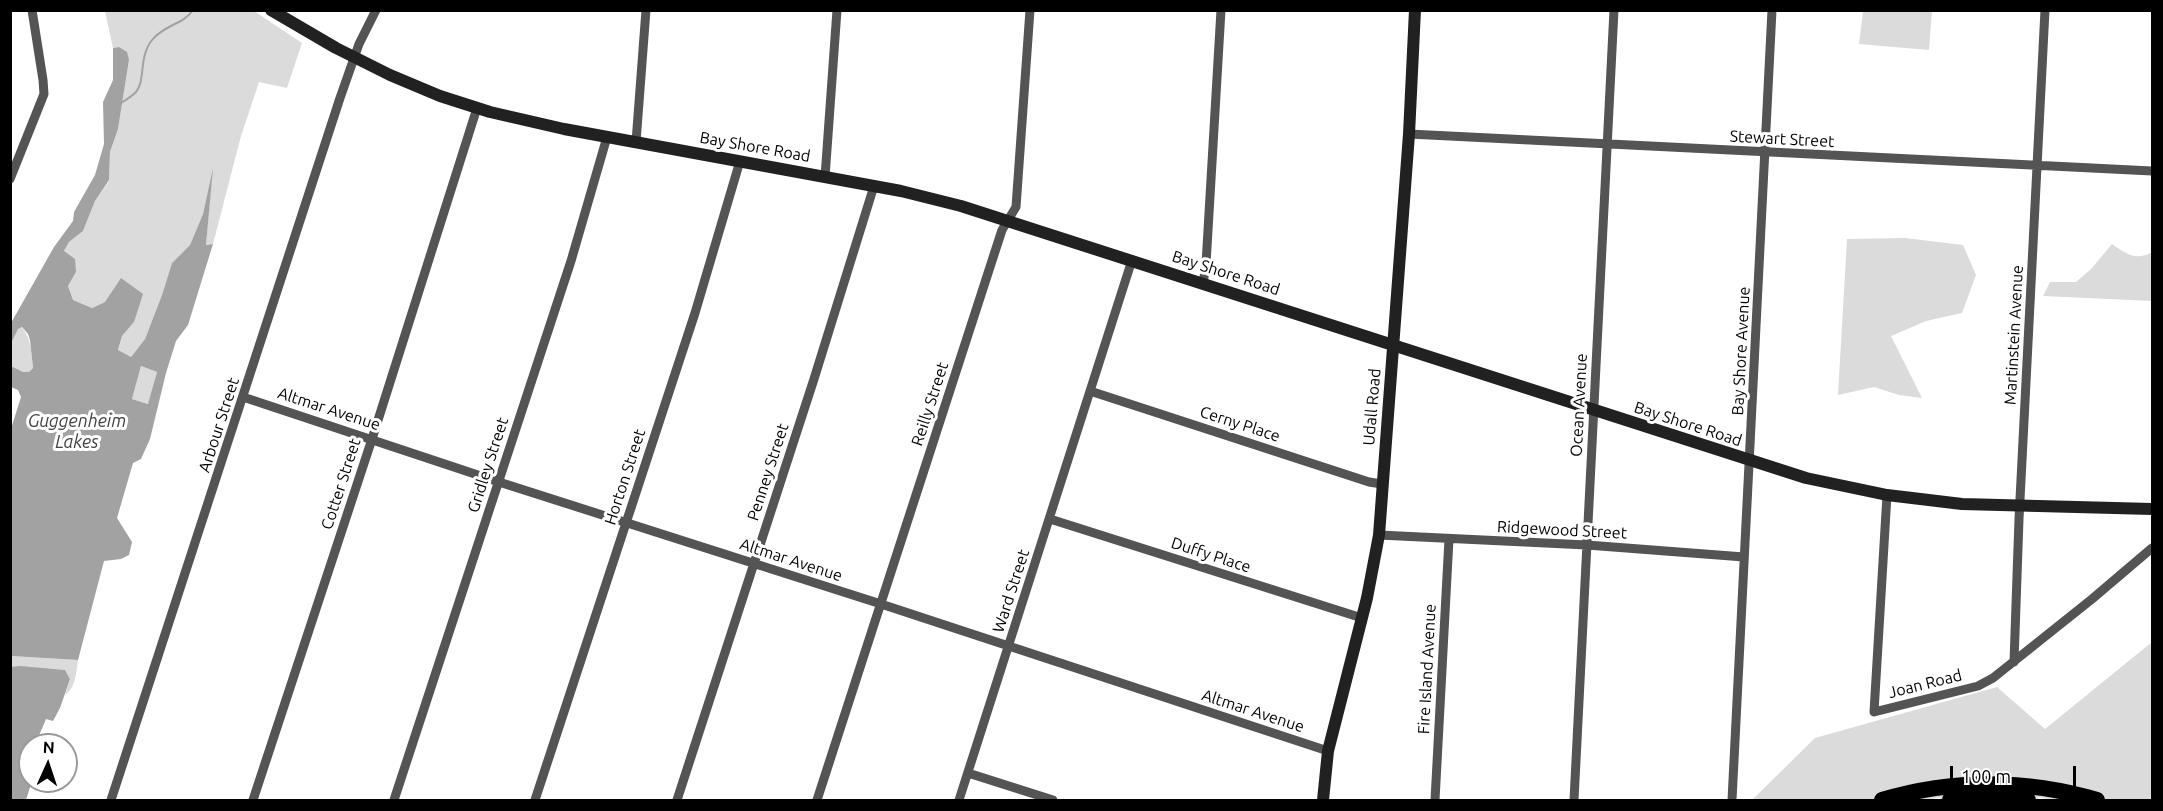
<!DOCTYPE html>
<style>
body{margin:0}
#map{position:relative;width:2163px;height:811px;overflow:hidden;background:#fff;font-family:Ubuntu,sans-serif}
canvas{display:block}
.frame{position:absolute;inset:0;border:12px solid #000;pointer-events:none}
.north{position:absolute;left:18px;top:733px;width:60px;height:60px;box-sizing:border-box;background:#fff;border:2px solid #999;border-radius:50%;rotate:3deg;font-size:16px;font-weight:700;line-height:24px;text-align:center;color:#000}
.north::after{content:'';display:block;margin:auto;width:21px;height:27px;background:#000;clip-path:polygon(50% 0,100% 100%,50% 72%,0 100%)}
.scale{position:absolute;left:1950px;top:766px;width:126px;height:27px;box-sizing:border-box;border:3px solid #000;border-top:0;padding-left:8px;font-size:18px;line-height:21px;white-space:nowrap;color:#000;-webkit-text-stroke:4px #fff;paint-order:stroke}
</style>
<div id="map">
<canvas width="2163" height="811"></canvas>
<div class="frame"></div>
<div class="north">N</div>
<div class="scale">100 m</div>
</div>
<script>
const context = document.querySelector('canvas').getContext('2d');
context.lineJoin = 'round';
function fillPath(path, color) {
  context.fillStyle = color;
  context.fill(path, 'evenodd');
}
function stroke(path, color, width, dash) {
  context.strokeStyle = color;
  context.lineWidth = width;
  context.lineCap = dash ? 'butt' : 'round';
  context.setLineDash(dash || []);
  context.stroke(path);
}
function label(font, color, halo, rows, align = 'center') {
  context.font = font + ' Ubuntu,sans-serif';
  context.lineWidth = 6;
  context.setLineDash([]);
  context.textBaseline = 'middle';
  context.strokeStyle = halo;
  context.fillStyle = color;
  for (const [text, x, y, turn = 0] of rows) {
    context.save();
    context.translate(x, y);
    context.rotate((+turn || 0) * Math.PI / 180);
    context.textAlign = isNaN(turn) ? turn : align;
    if (halo) context.strokeText(text, 0, 0);
    context.fillText(text, 0, 0);
    context.restore();
  }
}
fillPath(new Path2D(`
 M105 11H254L302 43 287 88 259 82 241 136 213 244 206 245 212 174 203 214 190 245 172 263 162 295 145 339 131 357 118 351 122 336 134 322 105 302 92 308 73 300 68 286 76 272 64 251 69 242 83 231 95 201 109 181 110 152 118 129 129 60 119 47 113 48Z
 M1863 11H1932L1929 50 1859 44Z
 M1905 238 1963 245 1976 275 1962 313 1926 321 1891 336 1922 398 1899 395 1874 387 1838 395 1847 239Z
 M2112 244C2126 254 2136 261 2152 252V301L2043 296 2050 282H2076L2091 269Z
 M21 327C32 338 31 353 33 368L29 372H23L11 366C11 352 8 335 21 327Z
 M141 366 157 372 149 404 132 399Z
 M2152 642V800H2106L2063 788 1888 795 1873 800H1752L1815 738 1997 687 2045 729Z
 M10 656 78 660C76 673 76 687 65 695L70 679 65 670 11 667Z`), '#dbdbdb');
fillPath(new Path2D(`
 M119 47 127 52 129 60 118 129 110 152 109 180 95 201 83 231 69 242 64 251 75 259 76 272 68 286 73 300 92 308 105 302 121 278 143 294 134 322 122 336 118 350 131 357 145 339 162 295 172 263 190 245 203 214 213 168 206 245 213 244 188 325 176 341 166 373 150 439 141 459 133 463 117 518 132 542 129 555 121 559 104 561 78 660 11 656 10 432 21 397 18 390 11 387V366L23 372H29L33 368 30 340 28 334 22 327 18 329 11 343V323L54 247 73 221 74 212 95 175 104 144 103 102 113 80V48ZM141 366 157 372 148 404 132 399Z
 M20 666 65 670 70 679 60 708 53 721 46 719 35 745 28 747 22 771 30 774V781H32L26 800H11V667Z`), '#a2a2a2');
stroke(new Path2D(`
 M121 103C126 100 132 96 136 92 146 80 138 58 152 40 165 24 183 25 193 10`), '#a2a2a2', 2);
const highway = new Path2D(`
 M1882 800C1952 779 2026 779 2097 800
 M1950 800 1998 798 2028 800`);
stroke(highway, '#dbdbdb', 20);
stroke(new Path2D(`
 M1409 134 2152 171
 M636 142 646 10
 M825 177 837 10
 M10 179 44 94 43 80 32 10
 M1203 284 1206 264 1221 10
 M1090 391 1369 482 1382 484
 M243 397 499 482 881 604 1328 751
 M1887 495 1874 712 1978 686 1993 678 2092 599 2152 548
 M1050 519 1362 618
 M1379 535 1587 545 1744 557
 M2014 662 2019 519 2045 10
 M968 773 1053 800
 M111 800 340 98 359 44 376 10
 M253 800 372 439 477 108
 M394 800 571 261 607 137
 M535 800 695 313 740 161
 M677 800 814 379 874 186
 M817 800 1002 230 1016 207 1030 10
 M959 800 1132 260
 M1435 800 1449 539
 M1574 800 1614 10
 M1732 800 1772 10`), '#545454', 9);
stroke(new Path2D(`
 M271 10 336 48 390 75 440 96 490 112 564 129 901 191 961 206 1806 478 1887 495 1962 504 2152 509
 M1323 800 1328 751 1367 598 1379 535 1409 134 1415 10`), '#212121', 12);
stroke(highway, '#000', 16);
label('16px', '#000', '#fff', [
 ["Stewart Street",1782,139,3],
 ["Bay Shore Road",755,147,10],
 ["Bay Shore Road",1226,273,18],
 ["Martinstein Avenue",2014,335,-87],
 ["Bay Shore Avenue",1741,351,-87],
 ["Reilly Street",930,404,-72],
 ["Ocean Avenue",1579,405,-87],
 ["Udall Road",1372,407,-85],
 ["Altmar Avenue",329,409,18],
 ["Cerny Place",1240,424,18],
 ["Bay Shore Road",1688,424,18],
 ["Arbour Street",219,425,-72],
 ["Gridley Street",488,465,-72],
 ["Penney Street",768,472,-72],
 ["Horton Street",625,477,-72],
 ["Cotter Street",341,484,-72],
 ["Ridgewood Street",1562,530,3],
 ["Duffy Place",1211,555,18],
 ["Altmar Avenue",791,560,18],
 ["Ward Street",1011,591,-72],
 ["Fire Island Avenue",1427,669,-87],
 ["Joan Road",1925,684,-14],
 ["Altmar Avenue",1253,711,18]
]);
label('italic 18px', '#434343', '#fff', [
 ["Guggenheim",77,421],
 ["Lakes",77,442]
]);
</script>
